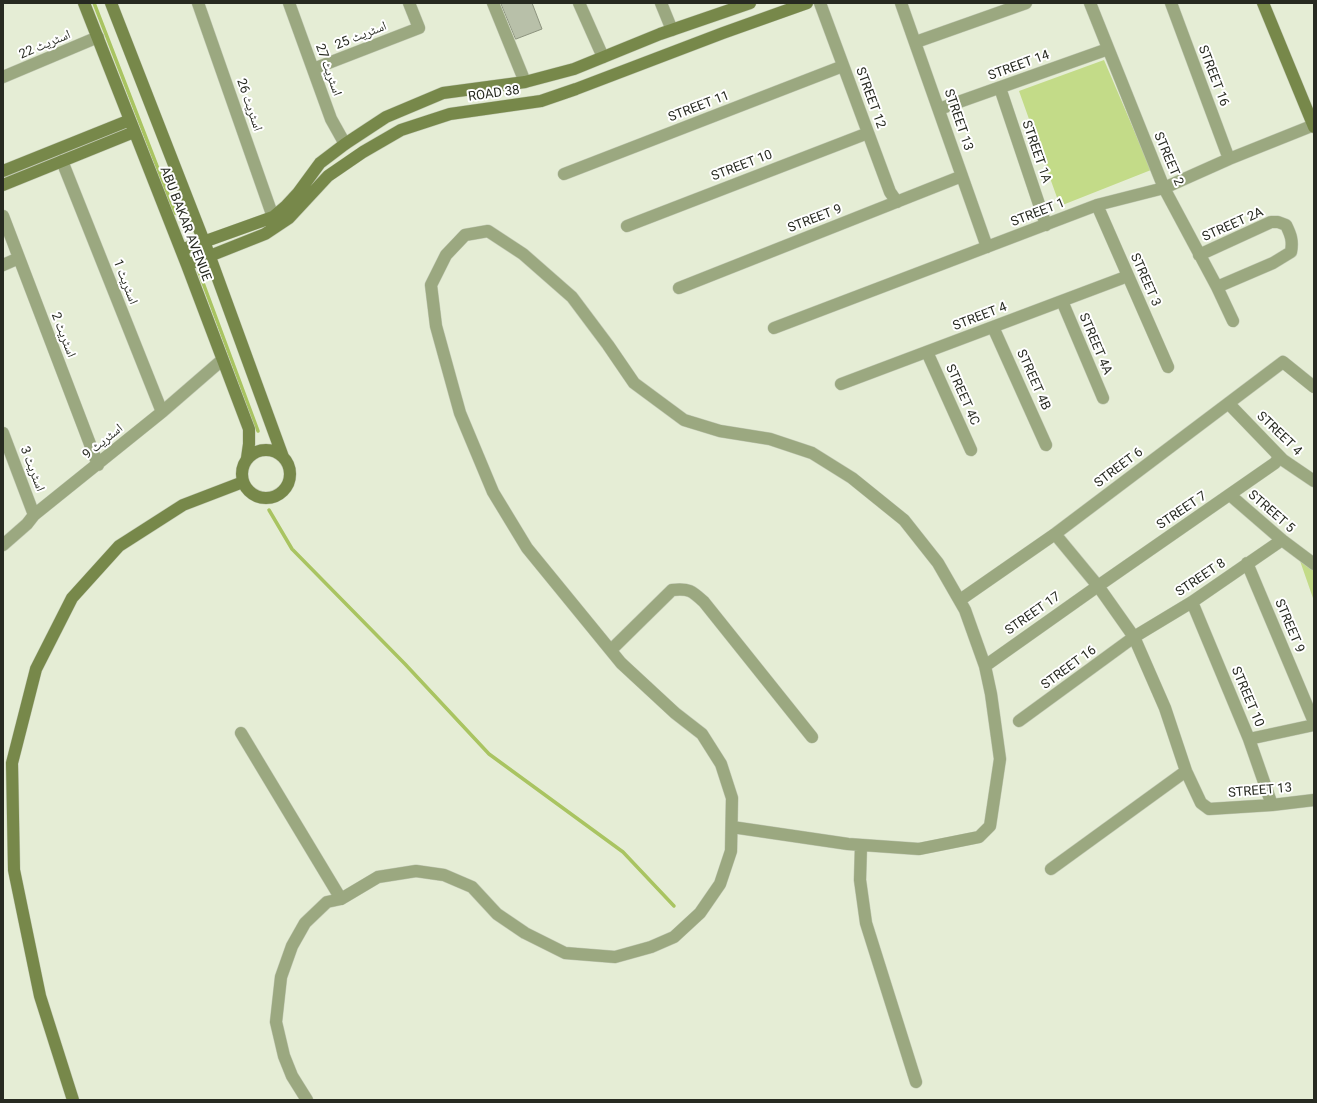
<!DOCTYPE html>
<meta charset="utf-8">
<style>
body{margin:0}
#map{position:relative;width:1317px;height:1103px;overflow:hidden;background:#e5edd5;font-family:Roboto,sans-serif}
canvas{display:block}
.frame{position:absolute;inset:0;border:4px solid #272a21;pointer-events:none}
</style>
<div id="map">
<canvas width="1317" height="1103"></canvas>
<div class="frame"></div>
</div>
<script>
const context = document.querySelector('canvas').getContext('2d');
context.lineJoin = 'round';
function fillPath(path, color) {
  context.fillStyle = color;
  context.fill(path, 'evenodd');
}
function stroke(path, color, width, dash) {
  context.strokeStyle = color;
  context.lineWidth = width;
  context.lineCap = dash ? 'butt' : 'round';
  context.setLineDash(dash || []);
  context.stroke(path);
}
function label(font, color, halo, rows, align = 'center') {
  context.font = font + ' Roboto,"Noto Naskh Arabic",sans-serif';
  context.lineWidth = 4;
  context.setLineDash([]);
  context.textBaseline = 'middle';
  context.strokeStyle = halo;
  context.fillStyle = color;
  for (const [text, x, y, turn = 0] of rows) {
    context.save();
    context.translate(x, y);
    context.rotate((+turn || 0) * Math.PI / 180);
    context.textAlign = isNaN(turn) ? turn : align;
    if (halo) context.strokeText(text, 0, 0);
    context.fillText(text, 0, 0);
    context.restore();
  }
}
fillPath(new Path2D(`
 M1104 60 1151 170 1060 206 1019 91Z
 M1299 558 1314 570V601Z`), '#c3db88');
stroke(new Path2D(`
 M94 3 175 213
 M199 272 258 431
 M269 510 292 549 405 664 489 754 623 852 674 906`), '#a9c461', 3.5);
const building = new Path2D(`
 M501 3H532L542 29 516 39Z`);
fillPath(building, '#b8c0a9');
stroke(building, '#8c937e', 1);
const street = new Path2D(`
 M198 3 273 217
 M289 3 331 119 345 144
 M493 3 525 82
 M579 3 603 57
 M661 3 672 30
 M820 3 890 192 897 202
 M901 3 987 247
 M1090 3 1164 188 1217 287 1233 321
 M1171 3 1229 159
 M916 42 1026 3
 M313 69 419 28 409 3
 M3 77 98 37
 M1000 88 1046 225
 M939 109 1108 49
 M62 161 162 412
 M564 174 843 66
 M1097 205 1168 367
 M3 216 98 465
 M627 226 868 133
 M1199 255 1271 222H1278L1286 225C1291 235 1293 241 1291 252L1273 263 1217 287
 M3 265 19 258
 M679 288 962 176
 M1062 301 1103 398
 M993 327 1046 445
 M774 328 1097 205 1164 188 1229 159 1314 125
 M927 352 971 450
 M841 384 1128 276
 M1229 404 1283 460 1314 481
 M3 433 34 515
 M1230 495 1282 540 1314 564
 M1055 534 1098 586 1134 637 1165 708 1186 771 1201 803 1209 809 1272 805 1314 800
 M3 545 27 524 34 515 162 412 222 360
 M1247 563 1314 722
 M960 600 1055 534 1283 362 1314 387
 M1192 602 1249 739 1272 805
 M611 650 672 590C689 588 692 591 704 602L812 737
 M985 666 1098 586 1275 463 1279 457
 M1019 721 1134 637 1192 602 1282 540
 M241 733 341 899
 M1249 739 1314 725
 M861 845 860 880 866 923 916 1082
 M1051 869 1186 771
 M307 1100 292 1076 284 1056 276 1022 281 977 292 946 305 923 327 902 341 899 378 877 416 871 444 875 472 887 497 914 525 933 565 953 615 957 651 947 674 937 700 913 720 884 731 851 732 798 721 764 702 734 675 713 621 663 527 548 493 492 460 413 436 326 431 285 446 255 465 235 488 231 523 254 572 297 608 345 634 383 684 420 720 431 770 439 812 453 852 478 904 520 938 563 965 610 985 666 991 694 1000 759 990 826 979 837 919 849 848 844 732 827`);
const secondary = new Path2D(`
 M84 3 187 265 249 429V444L247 458
 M111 3 210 257 283 457
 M1263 3 1314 127
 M3 171 130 120
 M3 185 134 132
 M181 250 273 217 286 206 298 193 320 163 345 144 386 117 443 93 525 82 574 69 660 34 750 3
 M187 265 265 234 289 218 328 176 363 152 401 130 450 114 541 101 576 89 723 33 807 3
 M242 474a24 24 0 1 1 48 0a24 24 0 1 1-48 0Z
 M73 1100 40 996 14 870 12 763 36 669 72 598 119 546 183 505 243 482`);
stroke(street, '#c3cab5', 13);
stroke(secondary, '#c3cab5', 13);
stroke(street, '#9ba880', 12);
stroke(secondary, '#77884a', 12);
label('13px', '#272a21', '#fff', [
 ["اسٹریٹ 25",361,36,-22],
 ["اسٹریٹ 22",45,45,-23],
 ["STREET 14",1019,66,-20],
 ["اسٹریٹ 27",328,70,70],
 ["STREET 16",1213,76,69],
 ["ROAD 38",494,94,-8],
 ["STREET 12",870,98,70],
 ["اسٹریٹ 26",249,105,71],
 ["STREET 11",699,107,-21],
 ["STREET 13",958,120,71],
 ["STREET 1A",1036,152,71],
 ["STREET 2",1168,159,67],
 ["STREET 10",742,166,-21],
 ["STREET 1",1038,213,-21],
 ["STREET 9",815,219,-21],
 ["ABU BAKAR AVENUE",185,224,69],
 ["STREET 2A",1233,225,-24],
 ["STREET 3",1145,280,66],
 ["اسٹریٹ 1",125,282,69],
 ["STREET 4",980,317,-21],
 ["اسٹریٹ 2",63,335,69],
 ["STREET 4A",1095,344,67],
 ["STREET 4B",1033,380,66],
 ["STREET 4C",962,395,66],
 ["STREET 4",1279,434,44],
 ["اسٹریٹ 9",103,442,-39],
 ["STREET 6",1119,468,-37],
 ["اسٹریٹ 3",32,469,69],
 ["STREET 7",1182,511,-34],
 ["STREET 5",1271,512,41],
 ["STREET 8",1201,578,-34],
 ["STREET 17",1033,614,-35],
 ["STREET 9",1289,626,67],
 ["STREET 16",1069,668,-36],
 ["STREET 10",1247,697,67],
 ["STREET 13",1260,791,-5]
]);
</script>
